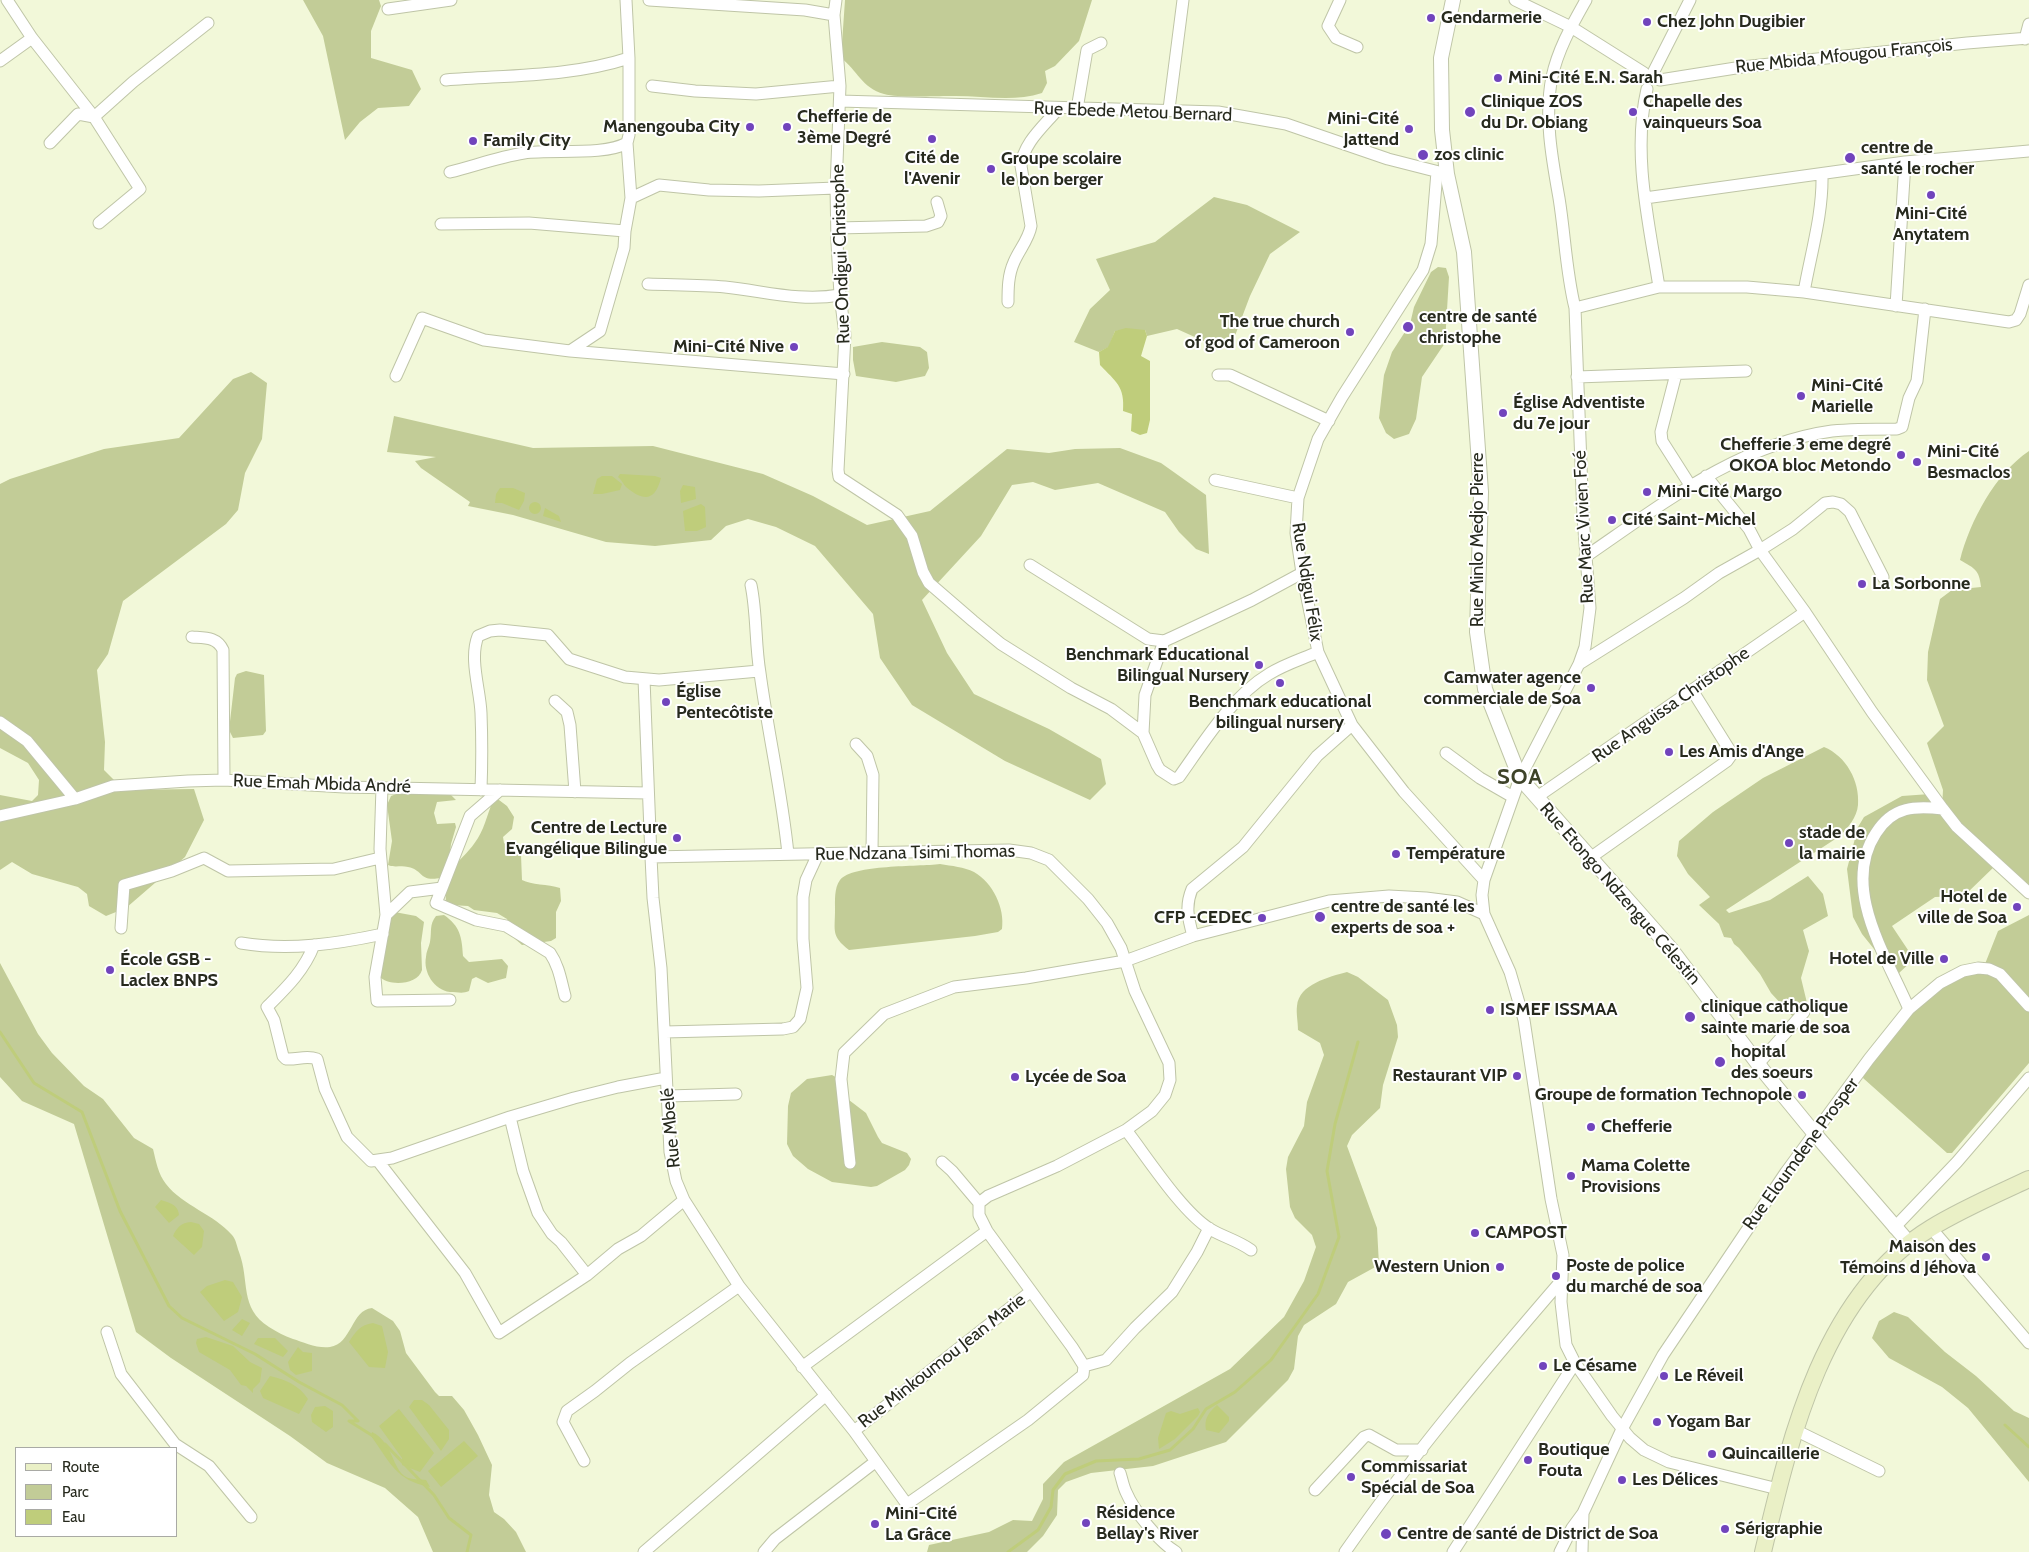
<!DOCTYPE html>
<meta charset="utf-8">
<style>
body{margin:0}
#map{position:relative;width:2029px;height:1552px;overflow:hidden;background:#f2f8d9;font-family:Cabin,sans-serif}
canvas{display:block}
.legend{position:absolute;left:15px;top:1447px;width:162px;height:90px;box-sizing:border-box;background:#fff;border:1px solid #a9aaa5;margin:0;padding:6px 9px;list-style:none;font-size:15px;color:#272a1e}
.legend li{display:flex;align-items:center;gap:10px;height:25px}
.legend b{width:25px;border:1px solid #a9aaa5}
</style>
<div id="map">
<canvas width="2029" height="1552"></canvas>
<ul class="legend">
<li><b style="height:6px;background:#eaf0c6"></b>Route</li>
<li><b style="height:14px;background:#c2cc97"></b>Parc</li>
<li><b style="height:14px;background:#bfcd7b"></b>Eau</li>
</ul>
</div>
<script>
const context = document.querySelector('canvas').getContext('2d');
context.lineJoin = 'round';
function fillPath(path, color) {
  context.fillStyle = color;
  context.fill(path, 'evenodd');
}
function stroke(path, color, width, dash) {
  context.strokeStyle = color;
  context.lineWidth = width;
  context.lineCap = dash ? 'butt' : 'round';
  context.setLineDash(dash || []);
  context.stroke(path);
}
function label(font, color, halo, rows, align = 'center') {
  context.font = font + ' Cabin,sans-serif';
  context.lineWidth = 4;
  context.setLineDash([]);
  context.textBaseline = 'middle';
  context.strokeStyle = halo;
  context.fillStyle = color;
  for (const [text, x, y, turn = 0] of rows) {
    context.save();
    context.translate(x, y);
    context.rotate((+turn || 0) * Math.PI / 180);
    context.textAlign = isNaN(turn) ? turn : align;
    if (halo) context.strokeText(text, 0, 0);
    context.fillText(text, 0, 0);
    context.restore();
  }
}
fillPath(new Path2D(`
 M303 0H379L381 6 371 31V58L412 70 421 89 409 106 378 108 360 122 345 140 323 36Z
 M845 0H1092L1079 41 1055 66 1045 71 1047 83 1042 93C1012 103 980 95 950 96 934 96 898 98 884 94 862 88 857 70 841 58Z
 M1214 197 1247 205 1300 232 1270 254 1250 296 1233 341 1208 343 1177 329 1147 336 1145 330 1115 331 1109 347 1099 352 1074 342 1090 309 1110 290 1096 259 1155 242Z
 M1438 267 1446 268 1449 277 1445 343 1422 377 1416 419 1409 434 1394 439 1386 433 1379 418 1384 375 1392 352 1410 324 1414 307 1431 272Z
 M882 342 920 347 927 352 929 368 925 376 896 382 856 376 853 360V347Z
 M251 372 267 383 262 439 245 473 238 510 226 524 123 601 108 654 97 670 105 742 104 770 124 790 194 789 204 820 185 857 126 908 106 916 89 906 87 894 78 887 32 874 12 862 0 870V795L32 801 38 795 39 780 28 763 0 748V484L10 479 104 449 179 438 233 379Z
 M394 416 533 448 653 446 763 474 813 496 867 525 930 511 1007 449 1049 453 1075 449 1120 448 1161 463 1206 495 1209 554 1196 549 1179 532 1165 512 1098 483 1055 490 1033 482 1012 485 981 536 922 600 947 653 974 694 1049 729 1101 759 1106 784 1090 800 1005 761 912 705 880 658 873 614 815 546 776 527 748 519 726 526 711 540 655 546 606 542 513 515 468 506 470 502 421 468 415 461 436 457 387 452Z
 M2029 451V894L1997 864 1964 896 1935 897 1892 926 1914 959 1898 974 1886 964 1862 934 1853 917 1847 869 1858 827 1864 817 1902 796 1930 794 1942 808 1943 790 1927 743 1944 726 1927 680 1928 652 1940 599 1952 590 1981 587C1979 569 1975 569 1960 560 1970 521 1995 474 2029 451Z
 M246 671 264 675 266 731 263 735 233 738 229 730 235 678 237 674Z
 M1824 747C1846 756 1860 781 1858 805 1857 817 1848 828 1840 836L1726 910 1729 913 1770 900 1808 876 1823 894 1828 916 1803 930 1809 951 1801 978 1807 1003 1796 1020 1771 993 1760 974 1739 948 1734 944 1731 938 1724 937 1719 924 1699 905 1710 897 1688 874 1677 856 1679 841 1713 812 1763 778Z
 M399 793 450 794 456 800 437 802 434 813 437 824 455 823 456 827 451 844 449 862 441 878C418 882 424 870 408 867 401 865 395 868 388 865L392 841 387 805 391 796Z
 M495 797 507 806 514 817 512 829 503 837 504 843 521 855 522 880C531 885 548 884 560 888L561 901 556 912V938L551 941 522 945 513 937 507 919 497 913 474 910 468 906 451 905 446 902C443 864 462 864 478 838 486 825 488 810 495 797Z
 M940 864C952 866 964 867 974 872 993 883 1005 908 1002 929L998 932 975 936 849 950C831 936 835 931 835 910 835 901 834 888 840 880 853 864 918 867 940 864Z
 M389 911 416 916 424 922 421 943 422 970C418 985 388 987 379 976Z
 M444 915C460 926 462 937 463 956L469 962 502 959 508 966 506 978 488 983 476 977 472 979 469 991C463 994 457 992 450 992 434 990 423 972 426 957 426 952 429 947 430 942 432 931 429 925 436 916Z
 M2029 915V1063L1952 1153H1947L1863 1078 1867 1058 1912 1003 1985 964 1998 931Z
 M0 963 38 1034 52 1053 84 1086 103 1099 134 1138 153 1149C156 1161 158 1174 166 1184 183 1206 214 1214 232 1235 236 1239 237 1247 239 1252 250 1281 239 1308 269 1327 277 1332 284 1336 293 1339 303 1342 318 1349 330 1347 352 1344 351 1310 372 1308L393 1321 400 1331 406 1353 435 1392 439 1396H452L464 1410 478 1435 492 1465 489 1495 494 1512 504 1519 516 1532 526 1552H433L418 1517 385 1488 327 1463 290 1436 171 1358 136 1332 74 1124 22 1101 0 1077Z
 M1347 972 1358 977 1388 1000 1397 1025 1398 1037 1383 1085 1380 1108 1352 1135 1347 1146 1377 1228 1379 1265 1348 1282 1336 1304 1304 1325 1298 1336 1294 1369 1288 1380 1226 1442 1153 1466 1091 1473 1066 1482 1058 1490 1057 1515 1043 1536 1027 1552H927L929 1545 989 1532 1013 1520 1032 1521 1043 1499V1484L1064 1462 1230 1369 1284 1317 1304 1281 1316 1247 1312 1235 1295 1218 1290 1207 1286 1169 1288 1157 1304 1126 1307 1102 1324 1055 1320 1043 1298 1030C1298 1022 1296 1013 1297 1006 1299 984 1329 977 1347 972Z
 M832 1075 841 1080 849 1100 866 1113 878 1137 882 1143 907 1153 911 1159 909 1165 905 1170 877 1186 871 1187 832 1182 808 1169 793 1156 787 1144 788 1106 791 1093 807 1079Z
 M1894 1312 1908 1317 1945 1352 1976 1376 2014 1411 2029 1418V1482L1968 1408 1942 1387 1889 1358 1872 1338 1879 1321Z`), '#c2cc97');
fillPath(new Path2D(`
 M1126 328 1145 330 1147 336 1141 356 1150 361V420L1147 433 1140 435 1131 431 1132 414 1123 411C1125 386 1116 382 1100 365L1099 352 1108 347 1115 331Z
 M620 474 655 476 661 478C655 501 644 502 626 487 623 484 622 480 618 477Z
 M602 476H612L622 484 620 490 602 494H593L597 479Z
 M683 485 695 487 696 499 681 503 680 491Z
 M500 488H513L525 493 524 501 519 510 502 503H495L496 494Z
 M529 508a6 6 0 1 1 12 0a6 6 0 1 1-12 0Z
 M701 504 705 507 706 527 697 531H685L683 511Z
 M545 508 559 516 561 522 543 516Z
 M161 1200C169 1203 178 1204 179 1215L169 1223 155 1207Z
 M191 1222 199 1224 204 1231 202 1247 194 1255 173 1236C177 1227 181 1223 191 1222Z
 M225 1280 233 1282 242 1297 238 1312 224 1321 200 1292 207 1286Z
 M242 1319 250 1323 242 1336 232 1330Z
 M373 1323 382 1326 388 1352 385 1368 369 1367 349 1342C356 1331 360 1325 373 1323Z
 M206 1337 233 1346 250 1362 262 1368 260 1382 253 1389V1393L246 1386 241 1385 230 1370 199 1352 196 1343 197 1339Z
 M258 1338H275L288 1351 283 1357 254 1344Z
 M298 1347 303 1352 312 1353V1371L296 1375 290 1370 288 1362Z
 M270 1376C286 1380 299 1385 308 1399L299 1414 263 1398 260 1391Z
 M414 1400H422L429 1405 449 1430V1439L441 1451 409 1407Z
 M1217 1405 1229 1417V1421L1219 1433 1206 1430C1204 1419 1208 1413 1217 1405Z
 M325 1406 333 1411V1427L326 1432 312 1422 311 1415 315 1407Z
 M1198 1408 1200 1412 1198 1416 1175 1439 1159 1449 1158 1438 1166 1413 1171 1411 1180 1414Z
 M399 1409 434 1453 420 1472 402 1465V1458L379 1426Z
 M372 1432C393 1442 392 1469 406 1477 412 1480 420 1479 426 1480L430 1487C395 1480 391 1463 371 1436Z
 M464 1441 478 1456 441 1487 428 1471Z`), '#bfcd7b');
stroke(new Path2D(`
 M0 1032 34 1083 82 1112 120 1211 169 1306 182 1318 255 1354 299 1382 342 1405 358 1421H349L373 1436
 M2005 1425 2029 1447
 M385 1444 434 1495 449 1518 471 1535 467 1552
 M1008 1552 1038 1530 1051 1507 1053 1490 1065 1474 1096 1461 1139 1459 1170 1450 1193 1429 1206 1409 1235 1392 1271 1360 1318 1294 1339 1237 1327 1171 1335 1124 1358 1042`), '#bfcd7b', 3);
const minor = new Path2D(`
 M7 0 32 38 94 117 140 189 99 223
 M649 0 805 10 834 15
 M836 0 834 15 840 86 836 188 837 243 840 295 845 335 838 470 839 477 897 515 912 536 923 572 929 583 973 621 1001 644 1071 688 1111 709 1143 733
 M1340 0 1328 26 1336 38 1357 47
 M1515 0 1571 27 1644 73
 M1586 0C1572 25 1558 49 1552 77 1544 116 1552 159 1559 198 1565 235 1566 272 1575 308L1583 517 1590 608 1585 647 1579 664 1520 778 1484 880 1482 895 1484 914 1510 972 1524 1020 1551 1199 1563 1255 1561 1302 1566 1345 1575 1363 1612 1416 1630 1438 1644 1450 1669 1462 1778 1489
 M388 9 451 0
 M2025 39 2029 24
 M0 61 32 38
 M1654 71 1690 0
 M446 80C507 75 571 77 629 58
 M1660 80 1742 67 1967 43 2029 38
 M652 86 695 91 756 94 840 86
 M1647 89C1632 154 1649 223 1659 287
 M840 101 1218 112 1286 124 1388 159 1443 173
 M1077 109 1087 50 1101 43
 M1169 109 1183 0
 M50 143 78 114 94 117 133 82 208 23
 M450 172C474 166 499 157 524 153 552 149 604 156 627 143L629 135V58L626 0
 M1437 172 1431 244 1423 270 1342 397 1318 439 1298 498 1296 533 1302 573 1318 652 1352 725 1404 792 1484 880
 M631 198 659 185 709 190 759 191 836 188
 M1645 198 1905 162 2029 151
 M441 224 529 223 625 231 631 198 627 143
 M837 228 926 226 938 222 941 216 937 202
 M648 284C673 285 699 285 725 287 764 291 800 302 840 295
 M1804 292C1811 252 1823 214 1822 174
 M1008 302C1008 289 1008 275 1014 262 1019 250 1029 239 1031 226L1021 166C1023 143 1044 126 1058 109
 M1896 306 1905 162
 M1575 308 1659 287H1747L1804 292 2009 322 2016 320 2020 314 2029 285
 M570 351 844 374
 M1676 374 1661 432 1662 441 1690 485
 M1218 375H1230L1329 421
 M396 376 422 318 484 340 570 351 600 331 624 248 625 231
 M1577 377 1746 371
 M1706 476 1749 529 1760 550 1805 612 1872 712 1943 809 1957 827 2029 893
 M1215 480 1298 498
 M1585 557C1661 505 1738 444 1832 431 1853 429 1875 429 1897 429L1902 427 1909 398 1917 381 1925 309
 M1030 565 1148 639 1164 641 1173 637 1252 600 1302 573
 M751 585C757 614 755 643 760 673 768 733 782 793 788 854
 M192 637C206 638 217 637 223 650L224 780
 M1164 641 1145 695 1143 733 1157 765 1160 770 1174 779 1179 777C1204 742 1232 696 1269 674 1285 664 1302 659 1318 652
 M1579 664 1684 598 1719 573 1760 550 1793 529 1825 503 1833 502 1841 504 1850 512 1883 577
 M644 679 651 857 653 898 661 968 670 1152 676 1181 684 1200 739 1286 854 1431 906 1503 910 1502 1028 1420 1083 1375 1084 1366 1072 1347 987 1231 979 1215V1203
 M555 701 567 712 570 725 575 792
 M0 722 27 741 75 799
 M856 744 867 756 873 775 872 852
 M1446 753 1480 778 1513 797
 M382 787 380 849 386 915 375 977 377 1001 450 1000
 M481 790C482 764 482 738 481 713 480 689 469 659 478 636L490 631 500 630 548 635 569 659 625 677 659 680 759 671
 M1537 797 1805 612
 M0 816 75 799 113 786 188 781 224 780 344 787 648 793
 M651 857 1009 850 1031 853 1049 860 1088 899 1107 923 1121 948 1135 991 1169 1063 1170 1080 1165 1095 1152 1111 1126 1130 1057 1166 988 1196 979 1203
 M1590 858 1727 761 1732 754 1692 690
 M442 888 436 903 476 920 506 926 550 953C559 966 561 981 565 996
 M386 915 410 892 442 888 470 816 500 790
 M121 928 124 885 172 871 204 858 228 871 334 869 380 858
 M1193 936C1188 918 1185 906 1192 889L1243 847 1317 756 1352 725
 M241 943C289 951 336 944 383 934
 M314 945C304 971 286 988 267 1007L274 1020 283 1056 286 1059C297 1060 306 1055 317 1059L325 1089 347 1137 371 1161 392 1158 510 1117 574 1098 618 1087 666 1078
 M1909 1009C1887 957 1840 888 1876 833 1893 806 1915 806 1943 809
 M665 1032 783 1029 793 1027 800 1019 807 988 803 939V897L806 880 818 854
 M1758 1064 1804 1012
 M668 1096 736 1094
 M510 1117 523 1171 538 1213 552 1234 561 1242 587 1275
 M1126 1130C1147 1157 1182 1212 1210 1229 1223 1237 1237 1240 1251 1250
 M378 1161 465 1273 499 1333 587 1275 618 1249 641 1236 684 1200
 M942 1162 952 1171 979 1203
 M850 1163 841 1079 844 1053 884 1014 954 987 1026 978 1125 961 1193 936 1329 901 1389 896 1426 898 1457 902 1484 914
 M1894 1228 1957 1162 2029 1078
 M1931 1228 2029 1343
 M107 1332 121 1374 175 1444 209 1466 251 1517
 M1084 1366 1106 1360 1135 1328 1172 1292 1197 1252 1209 1228
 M802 1367 987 1231
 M1795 1430 1879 1471
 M854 1431 1030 1292
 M584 1461 563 1422 567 1411 595 1391 630 1363 739 1286
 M1120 1473C1122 1479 1123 1486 1126 1492 1134 1511 1159 1542 1176 1552
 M1315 1490 1364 1437 1369 1435 1396 1450H1422
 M644 1552 826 1395
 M764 1552 775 1539 875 1462
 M1345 1552C1411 1457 1486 1368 1561 1281
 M1453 1552 1575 1363
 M1560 1552 1572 1528 1583 1513
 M1582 1552 1583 1513 1622 1429 1663 1355 1786 1172 1869 1059 1909 1009 1940 983 1963 971 1978 968 1989 969 2000 974 2029 1006`);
const tertiary = new Path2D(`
 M1453 0 1441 58 1442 130 1447 174 1464 252 1481 492 1477 632 1485 689 1520 778 1671 949 1765 1073 1815 1134 1910 1244`);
const secondary = new Path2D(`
 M1763 1552C1790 1438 1823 1294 1931 1228 1960 1210 1997 1194 2029 1179`);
stroke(minor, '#bfc5a7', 13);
stroke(tertiary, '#bfc5a7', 16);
stroke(secondary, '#bfc5a7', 18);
stroke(minor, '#fff', 11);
stroke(tertiary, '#fff', 14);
stroke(secondary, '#eaf0c6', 16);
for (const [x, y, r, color] of [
 [1431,18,5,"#7144bc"],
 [1647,22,5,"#7144bc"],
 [1498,78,5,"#7144bc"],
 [1470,112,6,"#7144bc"],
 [1633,112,5,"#7144bc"],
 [750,127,5,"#7144bc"],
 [787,127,5,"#7144bc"],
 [1409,129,5,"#7144bc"],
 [932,139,5,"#7144bc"],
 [473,141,5,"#7144bc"],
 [1423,155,6,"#7144bc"],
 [1850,158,6,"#7144bc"],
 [991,169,5,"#7144bc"],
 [1931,195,5,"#7144bc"],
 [1408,327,6,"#7144bc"],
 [1350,332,5,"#7144bc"],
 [794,347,5,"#7144bc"],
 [1801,396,5,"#7144bc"],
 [1503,413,5,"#7144bc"],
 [1901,455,5,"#7144bc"],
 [1917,462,5,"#7144bc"],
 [1647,492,5,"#7144bc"],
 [1612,520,5,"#7144bc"],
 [1862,584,5,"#7144bc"],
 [1259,665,5,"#7144bc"],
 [1280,683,5,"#7144bc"],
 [1591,688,5,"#7144bc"],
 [666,702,5,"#7144bc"],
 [1669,752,5,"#7144bc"],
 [677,838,5,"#7144bc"],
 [1789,843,5,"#7144bc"],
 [1396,854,5,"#7144bc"],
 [2017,907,5,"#7144bc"],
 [1320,917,6,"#7144bc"],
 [1262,918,5,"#7144bc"],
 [1944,959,5,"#7144bc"],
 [110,970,5,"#7144bc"],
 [1490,1010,5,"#7144bc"],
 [1690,1017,6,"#7144bc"],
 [1720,1062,6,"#7144bc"],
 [1517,1076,5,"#7144bc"],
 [1015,1077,5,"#7144bc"],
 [1802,1095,5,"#7144bc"],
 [1591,1127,5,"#7144bc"],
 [1571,1176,5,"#7144bc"],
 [1475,1233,5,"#7144bc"],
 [1986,1257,5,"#7144bc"],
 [1500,1267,5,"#7144bc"],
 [1556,1276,5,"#7144bc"],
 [1543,1366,5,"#7144bc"],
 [1664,1376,5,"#7144bc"],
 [1657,1422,5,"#7144bc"],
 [1712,1454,5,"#7144bc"],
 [1528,1460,5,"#7144bc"],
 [1351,1477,5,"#7144bc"],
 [1622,1480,5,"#7144bc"],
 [1086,1523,5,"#7144bc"],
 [875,1524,5,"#7144bc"],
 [1725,1529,5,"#7144bc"],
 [1386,1534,6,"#7144bc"]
]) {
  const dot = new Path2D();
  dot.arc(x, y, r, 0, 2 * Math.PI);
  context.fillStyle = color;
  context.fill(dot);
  stroke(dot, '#fff', 2);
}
label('bold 18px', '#272a1e', '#fff', [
 ["Gendarmerie",1441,18],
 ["Chez John Dugibier",1657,22],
 ["Mini-Cité E.N. Sarah",1508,78],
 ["Clinique ZOS",1481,102],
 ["du Dr. Obiang",1481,123],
 ["Chapelle des",1643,102],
 ["vainqueurs Soa",1643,123],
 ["Chefferie de",797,117],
 ["3ème Degré",797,138],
 ["Mini-Cité",1399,119,"right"],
 ["Jattend",1399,140,"right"],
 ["Manengouba City",740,127,"right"],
 ["Family City",483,141],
 ["centre de",1861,148],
 ["santé le rocher",1861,169],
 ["zos clinic",1434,155],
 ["Cité de",932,158,"center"],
 ["l'Avenir",932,179,"center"],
 ["Groupe scolaire",1001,159],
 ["le bon berger",1001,180],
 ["Mini-Cité",1931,214,"center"],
 ["Anytatem",1931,235,"center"],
 ["centre de santé",1419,317],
 ["christophe",1419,338],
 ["The true church",1340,322,"right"],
 ["of god of Cameroon",1340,343,"right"],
 ["Mini-Cité Nive",784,347,"right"],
 ["Mini-Cité",1811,386],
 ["Marielle",1811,407],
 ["Église Adventiste",1513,403],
 ["du 7e jour",1513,424],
 ["Chefferie 3 eme degré",1891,445,"right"],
 ["OKOA bloc Metondo",1891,466,"right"],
 ["Mini-Cité",1927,452],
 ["Besmaclos",1927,473],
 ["Mini-Cité Margo",1657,492],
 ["Cité Saint-Michel",1622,520],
 ["La Sorbonne",1872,584],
 ["Benchmark Educational",1249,655,"right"],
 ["Bilingual Nursery",1249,676,"right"],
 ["Camwater agence",1581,678,"right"],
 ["commerciale de Soa",1581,699,"right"],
 ["Église",676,692],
 ["Pentecôtiste",676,713],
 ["Benchmark educational",1280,702,"center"],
 ["bilingual nursery",1280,723,"center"],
 ["Les Amis d'Ange",1679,752],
 ["Centre de Lecture",667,828,"right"],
 ["Evangélique Bilingue",667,849,"right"],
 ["stade de",1799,833],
 ["la mairie",1799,854],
 ["Température",1406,854],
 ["Hotel de",2007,897,"right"],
 ["ville de Soa",2007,918,"right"],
 ["centre de santé les",1331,907],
 ["experts de soa +",1331,928],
 ["CFP -CEDEC",1252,918,"right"],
 ["Hotel de Ville",1934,959,"right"],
 ["École GSB -",120,960],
 ["Laclex BNPS",120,981],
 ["clinique catholique",1701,1007],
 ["sainte marie de soa",1701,1028],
 ["ISMEF ISSMAA",1500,1010],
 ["hopital",1731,1052],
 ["des soeurs",1731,1073],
 ["Restaurant VIP",1507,1076,"right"],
 ["Lycée de Soa",1025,1077],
 ["Groupe de formation Technopole",1792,1095,"right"],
 ["Chefferie",1601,1127],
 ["Mama Colette",1581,1166],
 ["Provisions",1581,1187],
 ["CAMPOST",1485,1233],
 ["Maison des",1976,1247,"right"],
 ["Témoins d Jéhova",1976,1268,"right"],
 ["Poste de police",1566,1266],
 ["du marché de soa",1566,1287],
 ["Western Union",1490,1267,"right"],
 ["Le Césame",1553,1366],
 ["Le Réveil",1674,1376],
 ["Yogam Bar",1667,1422],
 ["Boutique",1538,1450],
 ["Fouta",1538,1471],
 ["Quincaillerie",1722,1454],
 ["Commissariat",1361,1467],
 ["Spécial de Soa",1361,1488],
 ["Les Délices",1632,1480],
 ["Résidence",1096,1513],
 ["Bellay's River",1096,1534],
 ["Mini-Cité",885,1514],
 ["La Grâce",885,1535],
 ["Sérigraphie",1735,1529],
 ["Centre de santé de District de Soa",1397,1534]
], 'left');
label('18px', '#272a1e', '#fff', [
 ["Rue Mbida Mfougou François",1844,56,-6],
 ["Rue Ebede Metou Bernard",1133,112,2],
 ["Rue Ondigui Christophe",841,254,-92],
 ["Rue Marc Vivien Foé",1584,527,-93],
 ["Rue Minlo Medjo Pierre",1478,540,-90],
 ["Rue Ndigui Félix",1307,582,81],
 ["Rue Anguissa Christophe",1671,705,-35],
 ["Rue Emah Mbida André",322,784,2],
 ["Rue Ndzana Tsimi Thomas",915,853,-1],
 ["Rue Etongo Ndzengue Célestin",1620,894,49],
 ["Rue Mbelé",671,1128,-95],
 ["Rue Eloumdene Prosper",1801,1154,-54],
 ["Rue Minkoumou Jean Marie",942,1361,-38]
]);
context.letterSpacing = '1px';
label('bold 22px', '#3e4329', '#fff', [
 ["SOA",1520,778]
]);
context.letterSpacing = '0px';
</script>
